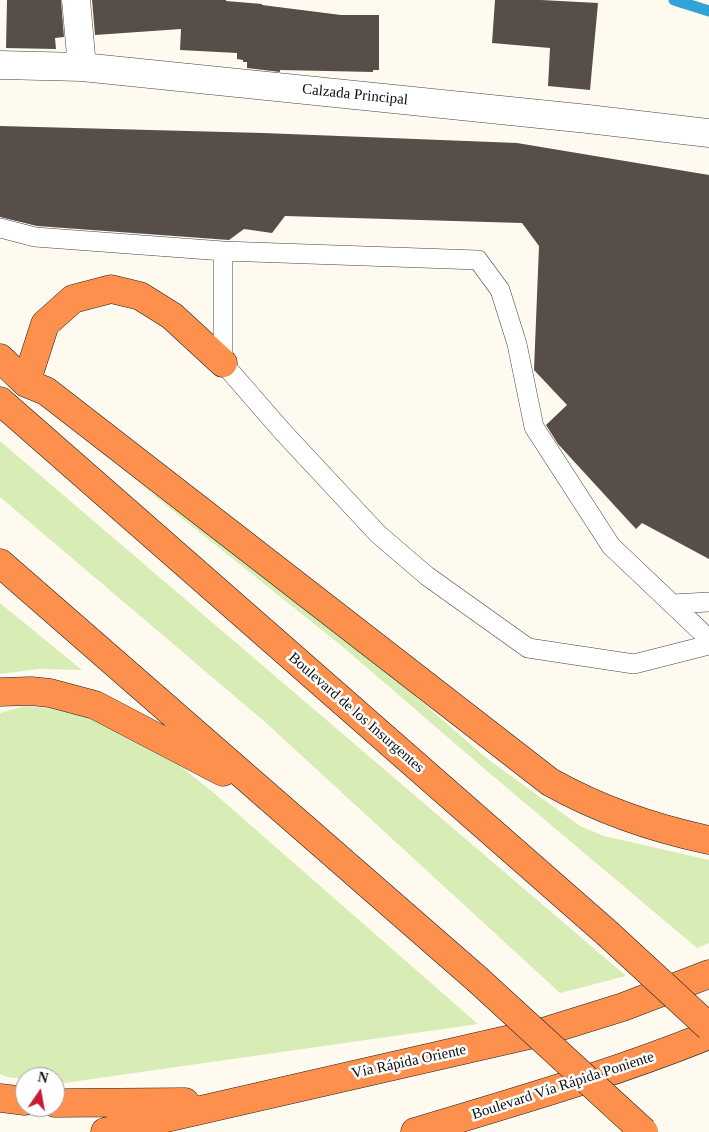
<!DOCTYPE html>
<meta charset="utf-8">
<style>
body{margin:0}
#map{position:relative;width:709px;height:1132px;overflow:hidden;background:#fffaef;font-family:"Times New Roman",serif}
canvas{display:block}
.north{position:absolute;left:15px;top:1067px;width:50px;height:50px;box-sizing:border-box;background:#fff;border:1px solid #9f9f9f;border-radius:50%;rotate:12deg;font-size:14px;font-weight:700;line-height:20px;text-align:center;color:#0e0e0e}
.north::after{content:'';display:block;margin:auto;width:18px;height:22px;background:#c81c32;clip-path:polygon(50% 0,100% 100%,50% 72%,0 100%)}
</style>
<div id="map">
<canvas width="709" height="1132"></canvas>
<div class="north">N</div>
</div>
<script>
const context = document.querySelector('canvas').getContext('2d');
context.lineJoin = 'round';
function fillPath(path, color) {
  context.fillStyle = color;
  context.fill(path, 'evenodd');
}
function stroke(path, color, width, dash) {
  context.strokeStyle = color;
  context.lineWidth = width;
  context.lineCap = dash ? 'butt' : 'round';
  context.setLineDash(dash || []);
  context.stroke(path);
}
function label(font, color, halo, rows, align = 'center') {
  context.font = font + ' "Times New Roman",serif';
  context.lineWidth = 5;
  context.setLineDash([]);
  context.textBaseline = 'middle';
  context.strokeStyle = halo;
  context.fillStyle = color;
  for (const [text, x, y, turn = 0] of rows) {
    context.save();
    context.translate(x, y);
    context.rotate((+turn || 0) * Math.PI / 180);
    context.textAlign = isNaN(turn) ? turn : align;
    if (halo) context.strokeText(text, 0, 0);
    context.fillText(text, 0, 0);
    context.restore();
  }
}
fillPath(new Path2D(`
 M0 441 626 976 560 993 265 722 0 497Z
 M132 478 343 633 485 757 580 826 604 836 709 860V943L697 948 481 766 343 647Z
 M0 603 82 670 38 669 0 674Z
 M24 706 51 708 89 714 161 751 214 793 478 1024 64 1083 55 1082V1077H25V1079L7 1077 0 1074V713Z`), '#d7edb5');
stroke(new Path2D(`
 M674 0 709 11`), '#31a3d7', 11);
fillPath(new Path2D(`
 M7 0H61L64 37 55 38 56 49 6 48Z
 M92 0H226V1L262 4V5L341 15H379V70H373V72L280 70V72L247 68V62H243V60L237 59V53L180 50 181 29 95 35Z
 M495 0H541L598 3 590 90 548 86 550 48 492 43Z
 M0 126 263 133 517 143 709 175V559L642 523 636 529 558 444 546 425 567 405 534 370 539 246 522 223 285 216 272 233 244 229 229 240 37 226 0 217Z`), '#574e49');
const lane = new Path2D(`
 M0 228 35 237 223 251 478 260 500 290 517 344 534 427 611 546 709 639
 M223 251V363L282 431 378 534 427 576 528 648 634 664 709 645
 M672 604 709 602`);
const street = new Path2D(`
 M76 0 82 67
 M0 65 82 67 588 119 709 133`);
const highway = new Path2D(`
 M0 358 26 383 46 391 550 782C600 810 652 828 709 840
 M26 383 45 324 73 299 111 289 140 296 172 316 223 363
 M0 401 607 933
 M0 563 477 979
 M0 692 31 691 50 693 95 705 223 772
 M0 1098 25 1101
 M55 1103 185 1102
 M105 1132 546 1031 623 1007 709 974
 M415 1132C514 1102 613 1074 709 1035`);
stroke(lane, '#414141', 20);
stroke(street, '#414141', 29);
stroke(highway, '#1f1f1f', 29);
stroke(lane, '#fff', 19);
stroke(street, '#fff', 28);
stroke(highway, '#fe904e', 28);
const highwayBridge = new Path2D(`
 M607 933 709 1027
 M477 979 644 1132`);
stroke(highwayBridge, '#1f1f1f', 29, []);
stroke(highwayBridge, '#fe904e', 28);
label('15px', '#0e0e0e', '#fff', [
 ["Calzada Principal",355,95,6],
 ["Boulevard de los Insurgentes",356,713,41],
 ["Vía Rápida Oriente",409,1062,-12],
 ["Boulevard Vía Rápida Poniente",563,1086,-18]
]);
</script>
